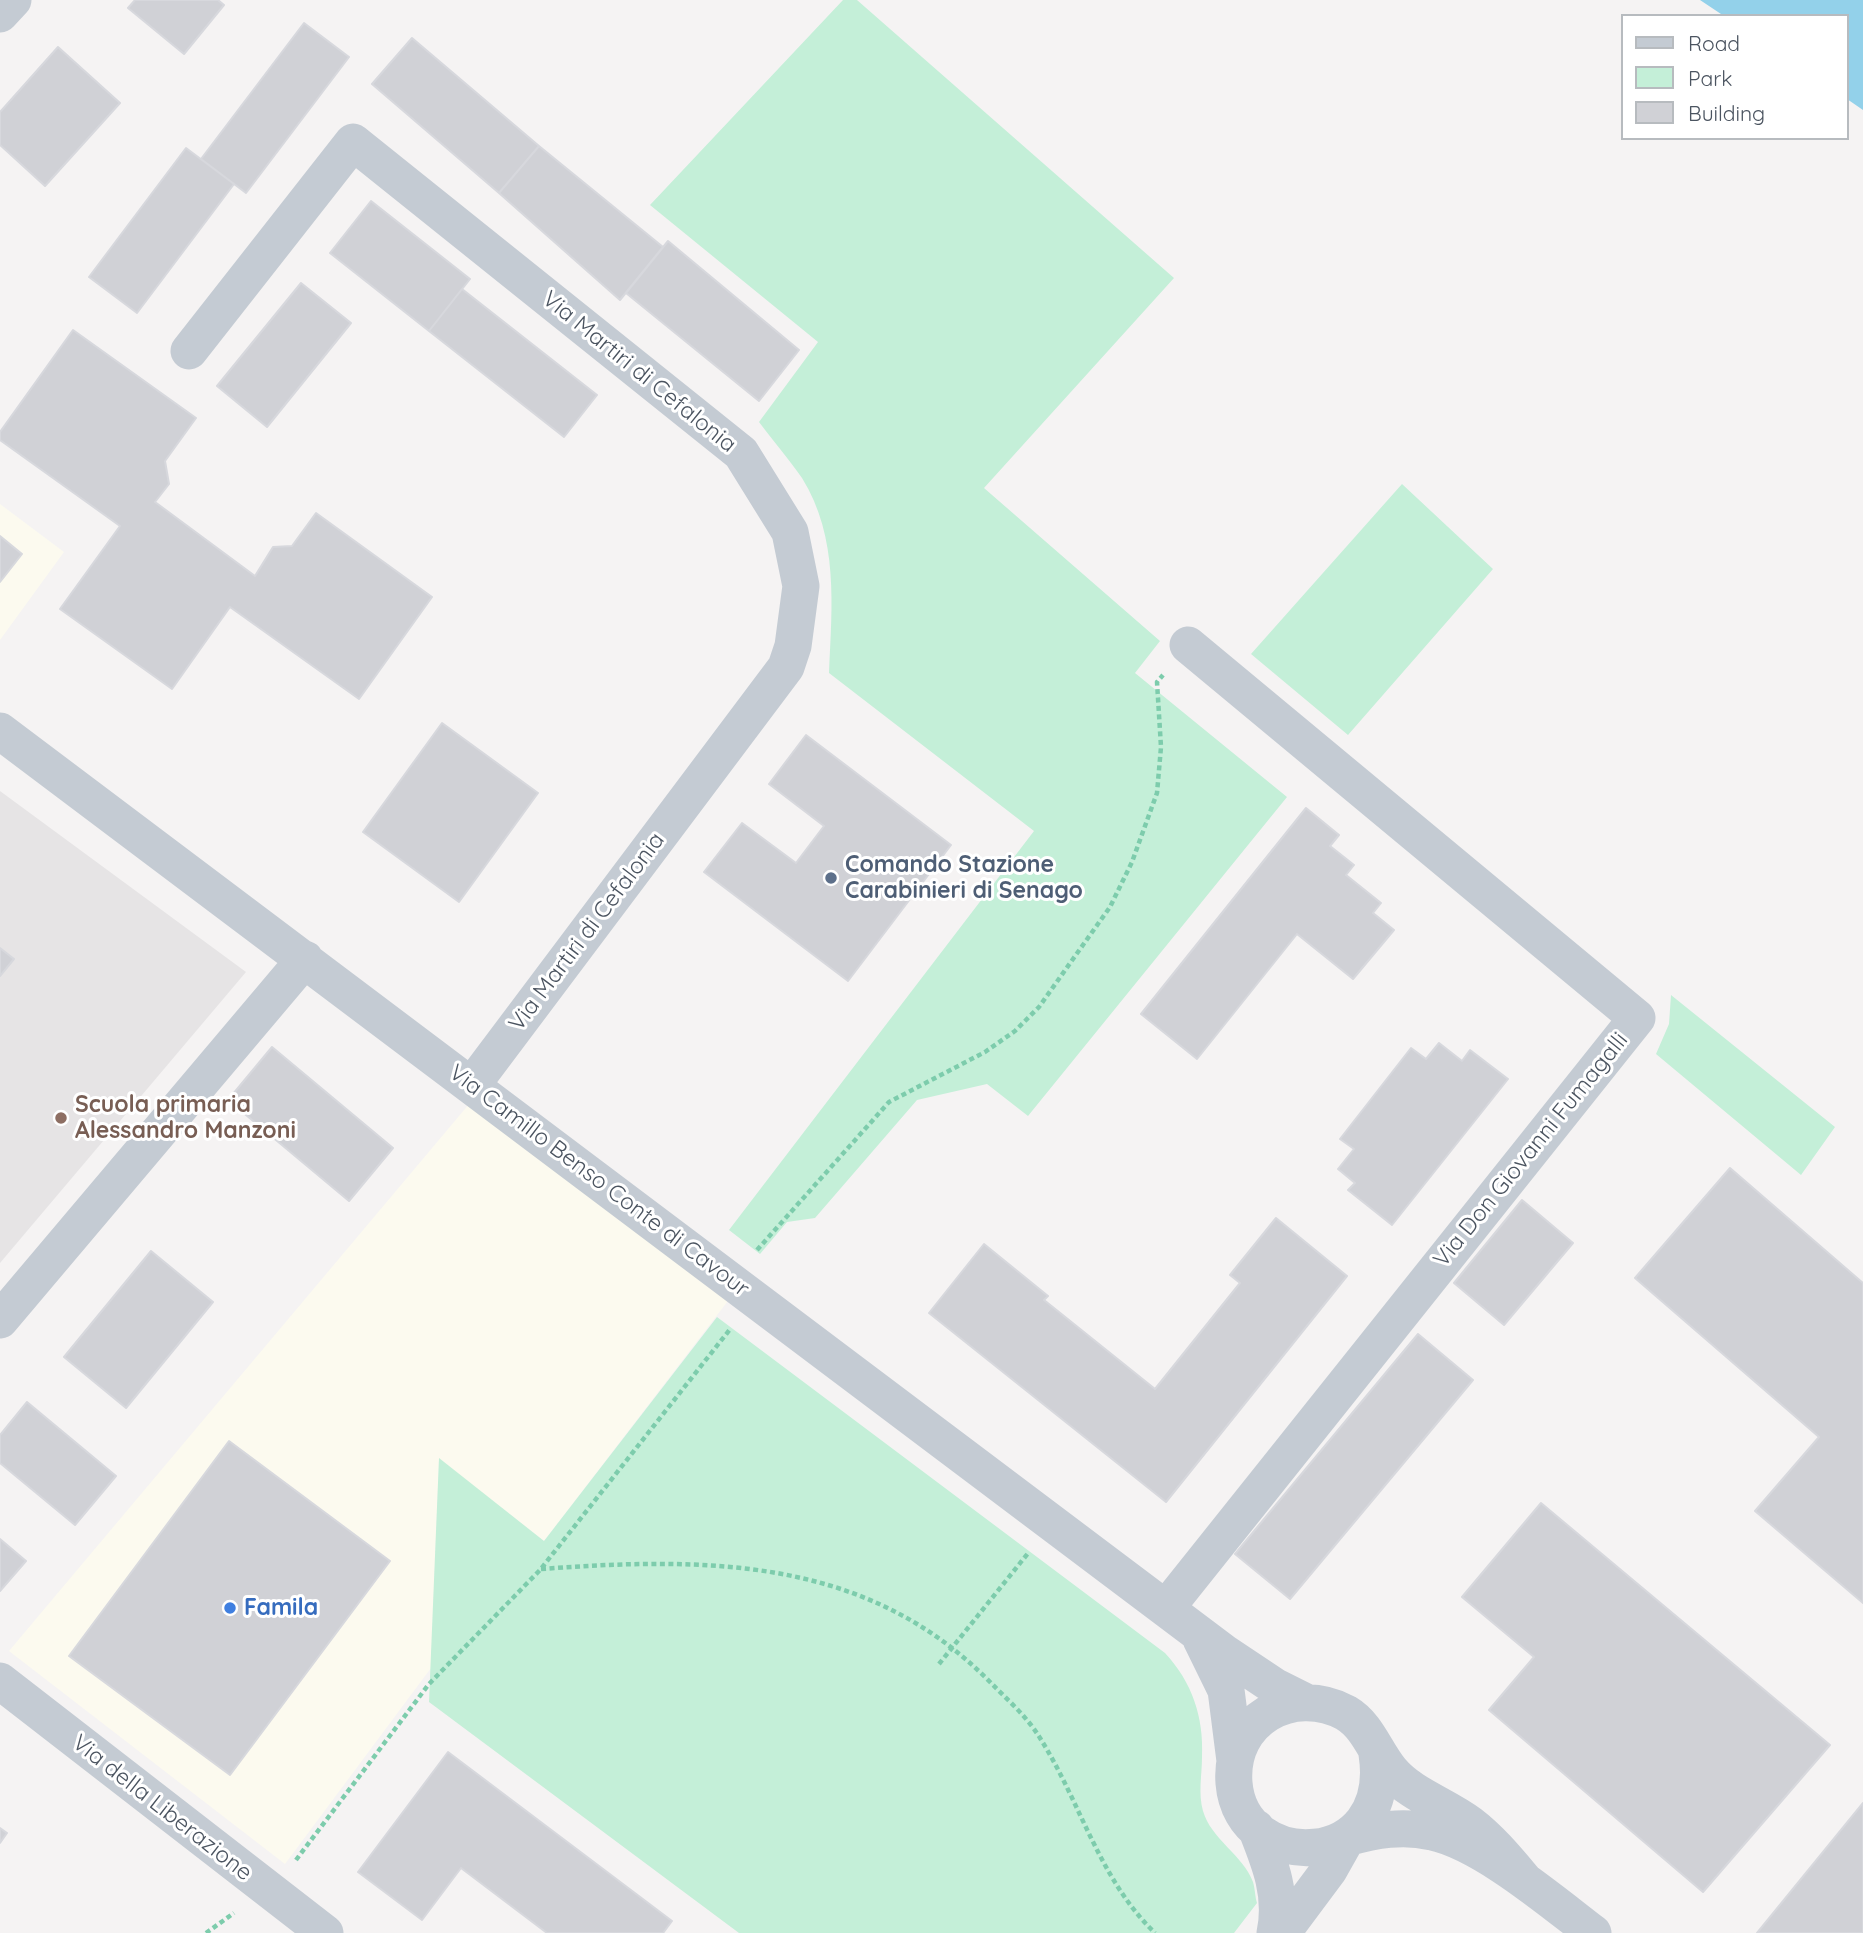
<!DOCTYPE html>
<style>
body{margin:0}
#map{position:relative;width:1863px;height:1933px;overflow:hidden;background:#f5f3f3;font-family:Quicksand,sans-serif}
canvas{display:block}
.legend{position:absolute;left:1621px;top:14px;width:228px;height:126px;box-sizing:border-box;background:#fff;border:2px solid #b7bbbf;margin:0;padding:9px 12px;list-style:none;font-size:21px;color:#4b5460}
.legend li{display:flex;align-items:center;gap:14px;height:35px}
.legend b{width:35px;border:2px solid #b7bbbf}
</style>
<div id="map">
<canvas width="1863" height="1933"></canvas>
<ul class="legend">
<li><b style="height:9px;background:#c4cbd3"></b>Road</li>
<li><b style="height:19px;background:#c4efd8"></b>Park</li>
<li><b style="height:19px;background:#d0d1d6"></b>Building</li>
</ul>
</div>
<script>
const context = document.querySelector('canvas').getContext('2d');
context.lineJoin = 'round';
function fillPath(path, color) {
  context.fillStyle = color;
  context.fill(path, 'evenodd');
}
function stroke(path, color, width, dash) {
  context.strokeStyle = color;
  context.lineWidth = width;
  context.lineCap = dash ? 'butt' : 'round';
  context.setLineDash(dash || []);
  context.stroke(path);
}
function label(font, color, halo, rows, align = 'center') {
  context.font = font + ' Quicksand,sans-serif';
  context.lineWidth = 6;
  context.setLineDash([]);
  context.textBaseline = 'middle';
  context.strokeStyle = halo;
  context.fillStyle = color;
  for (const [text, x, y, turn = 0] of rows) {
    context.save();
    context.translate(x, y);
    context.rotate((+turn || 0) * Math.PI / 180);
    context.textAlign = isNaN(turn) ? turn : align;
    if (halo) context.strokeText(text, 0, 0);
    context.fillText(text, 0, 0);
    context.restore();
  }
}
fillPath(new Path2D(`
 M0 504 64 552 0 640Z
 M475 1097 734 1293 544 1541 439 1459 431 1668 285 1864 9 1651Z`), '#fcfaef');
fillPath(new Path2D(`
 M0 791 246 972 0 1263Z`), '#e6e4e5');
fillPath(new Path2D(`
 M843 0H857L1174 278 984 488 1160 641 1135 673 1287 797 1028 1116 987 1084 917 1100 815 1218 787 1222 760 1254 729 1230 1034 831 829 673C832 606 839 538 802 478 789 459 773 441 759 422L818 342 650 205Z
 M1402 484 1493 569 1348 735 1251 654Z
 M1671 995 1835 1127 1801 1175 1656 1054 1669 1024Z
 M717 1317 1165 1653C1192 1682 1204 1717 1202 1757 1202 1775 1198 1793 1203 1811 1211 1839 1243 1855 1253 1882 1255 1888 1255 1897 1257 1903L1234 1933H739L429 1702 439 1458 544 1541Z`), '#c4efd8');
fillPath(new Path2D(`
 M1700 0H1863V110L1847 99V16H1724Z`), '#93d1ea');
const building = new Path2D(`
 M135 0H218L224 5 184 54 128 8Z
 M304 23 349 57 246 193 201 159Z
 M412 38 539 146 499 193 372 84Z
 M58 47 120 103 45 186 0 145V112Z
 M539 146 663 247 620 300 499 193Z
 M186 148 234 184 137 313 89 277Z
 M371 201 470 279 429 331 330 253Z
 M668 241 799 350 759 401 626 293Z
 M301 283 351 323 267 427 217 386Z
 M462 289 597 395 564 437 429 331Z
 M73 330 196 418 165 461 169 484 155 502 255 576 273 547 292 546 316 513 432 597 359 699 230 607 172 689 60 609 120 526 0 440V432Z
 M0 536 22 554 0 582Z
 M442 723 538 793 459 902 363 832Z
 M806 735 951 845 848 981 704 872 742 823 796 863 824 826 769 784Z
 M1306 808 1339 835 1330 846 1354 865 1346 875 1381 903 1373 913 1394 930 1353 979 1297 934 1197 1059 1141 1014Z
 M0 948 14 959 0 976Z
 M1439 1043 1462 1061 1470 1050 1508 1079 1392 1225 1348 1190 1355 1183 1338 1169 1354 1149 1340 1139 1411 1048 1426 1059Z
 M272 1047 393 1148 349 1201 228 1100Z
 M1730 1168 1863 1283V1603L1755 1511 1819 1437 1635 1278Z
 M1522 1200 1573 1243 1504 1325 1454 1283Z
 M1276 1218 1347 1276 1166 1502 929 1313 984 1244 1048 1296 1044 1300 1155 1389 1240 1283 1230 1275Z
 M151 1251 213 1302 126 1408 64 1357Z
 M1418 1334 1473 1380 1290 1599 1235 1554Z
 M27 1402 116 1476 75 1525 0 1463V1435Z
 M229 1441 390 1561 230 1775 69 1656Z
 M1541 1503 1830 1745 1703 1892 1489 1710 1534 1657 1462 1597Z
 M0 1539 26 1561 0 1591Z
 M448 1752 672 1921 663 1933H547L461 1868 422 1920 358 1872Z
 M1863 1803V1933H1757Z
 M0 1828 7 1833 0 1843Z`);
fillPath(building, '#d0d1d6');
stroke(building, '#d7d8dd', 2);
stroke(new Path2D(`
 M757 1250 889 1102 985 1052 1015 1031 1039 1007 1073 959 1110 907 1132 862 1157 793 1161 747 1157 682 1163 675
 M541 1569C706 1557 867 1556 991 1683 1008 1700 1028 1718 1040 1738 1081 1803 1099 1879 1155 1933
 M939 1664 1029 1552
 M296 1860 429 1684 540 1570 731 1328
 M206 1933 234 1913`), '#7dccac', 4.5, [5, 3.5]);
stroke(new Path2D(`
 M0 14 13 0
 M189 351 353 142 741 453 790 532 801 586 793 646 786 667 472 1085
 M0 731 1226 1654 1274 1686 1304 1701
 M0 1320 305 959
 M1167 1607 1637 1018 1188 645
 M1201 1639 1226 1690 1235 1761
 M0 1681 325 1933
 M1377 1754C1395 1872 1241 1875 1234 1783 1229 1720 1292 1684 1346 1713 1368 1726 1375 1752 1391 1771 1411 1795 1445 1805 1470 1824 1491 1840 1508 1861 1525 1881
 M1256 1828C1270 1863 1283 1895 1275 1933
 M1282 1933 1329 1870 1347 1838C1375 1830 1403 1825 1432 1832 1483 1843 1551 1901 1593 1933`), '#c4cbd3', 37);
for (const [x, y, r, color] of [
 [831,878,7,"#5c6f8a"],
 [61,1118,7,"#8d6e63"],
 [230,1608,7,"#3f7fe0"]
]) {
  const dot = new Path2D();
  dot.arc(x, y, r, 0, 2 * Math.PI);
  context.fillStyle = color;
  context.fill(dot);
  stroke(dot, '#fff', 2.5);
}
label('23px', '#4b5460', '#fff', [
 ["Via Martiri di Cefalonia",639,372,39],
 ["Via Martiri di Cefalonia",587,932,-53],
 ["Via Don Giovanni Fumagalli",1531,1150,-51],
 ["Via Camillo Benso Conte di Cavour",599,1181,37],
 ["Via della Liberazione",162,1808,38]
]);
label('bold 23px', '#4e5e75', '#fff', [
 ["Comando Stazione",845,865],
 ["Carabinieri di Senago",845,891]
], 'left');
label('bold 23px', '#785e54', '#fff', [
 ["Scuola primaria",75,1105],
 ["Alessandro Manzoni",75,1131]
], 'left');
label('bold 23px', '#366cbe', '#fff', [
 ["Famila",244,1608]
], 'left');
</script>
